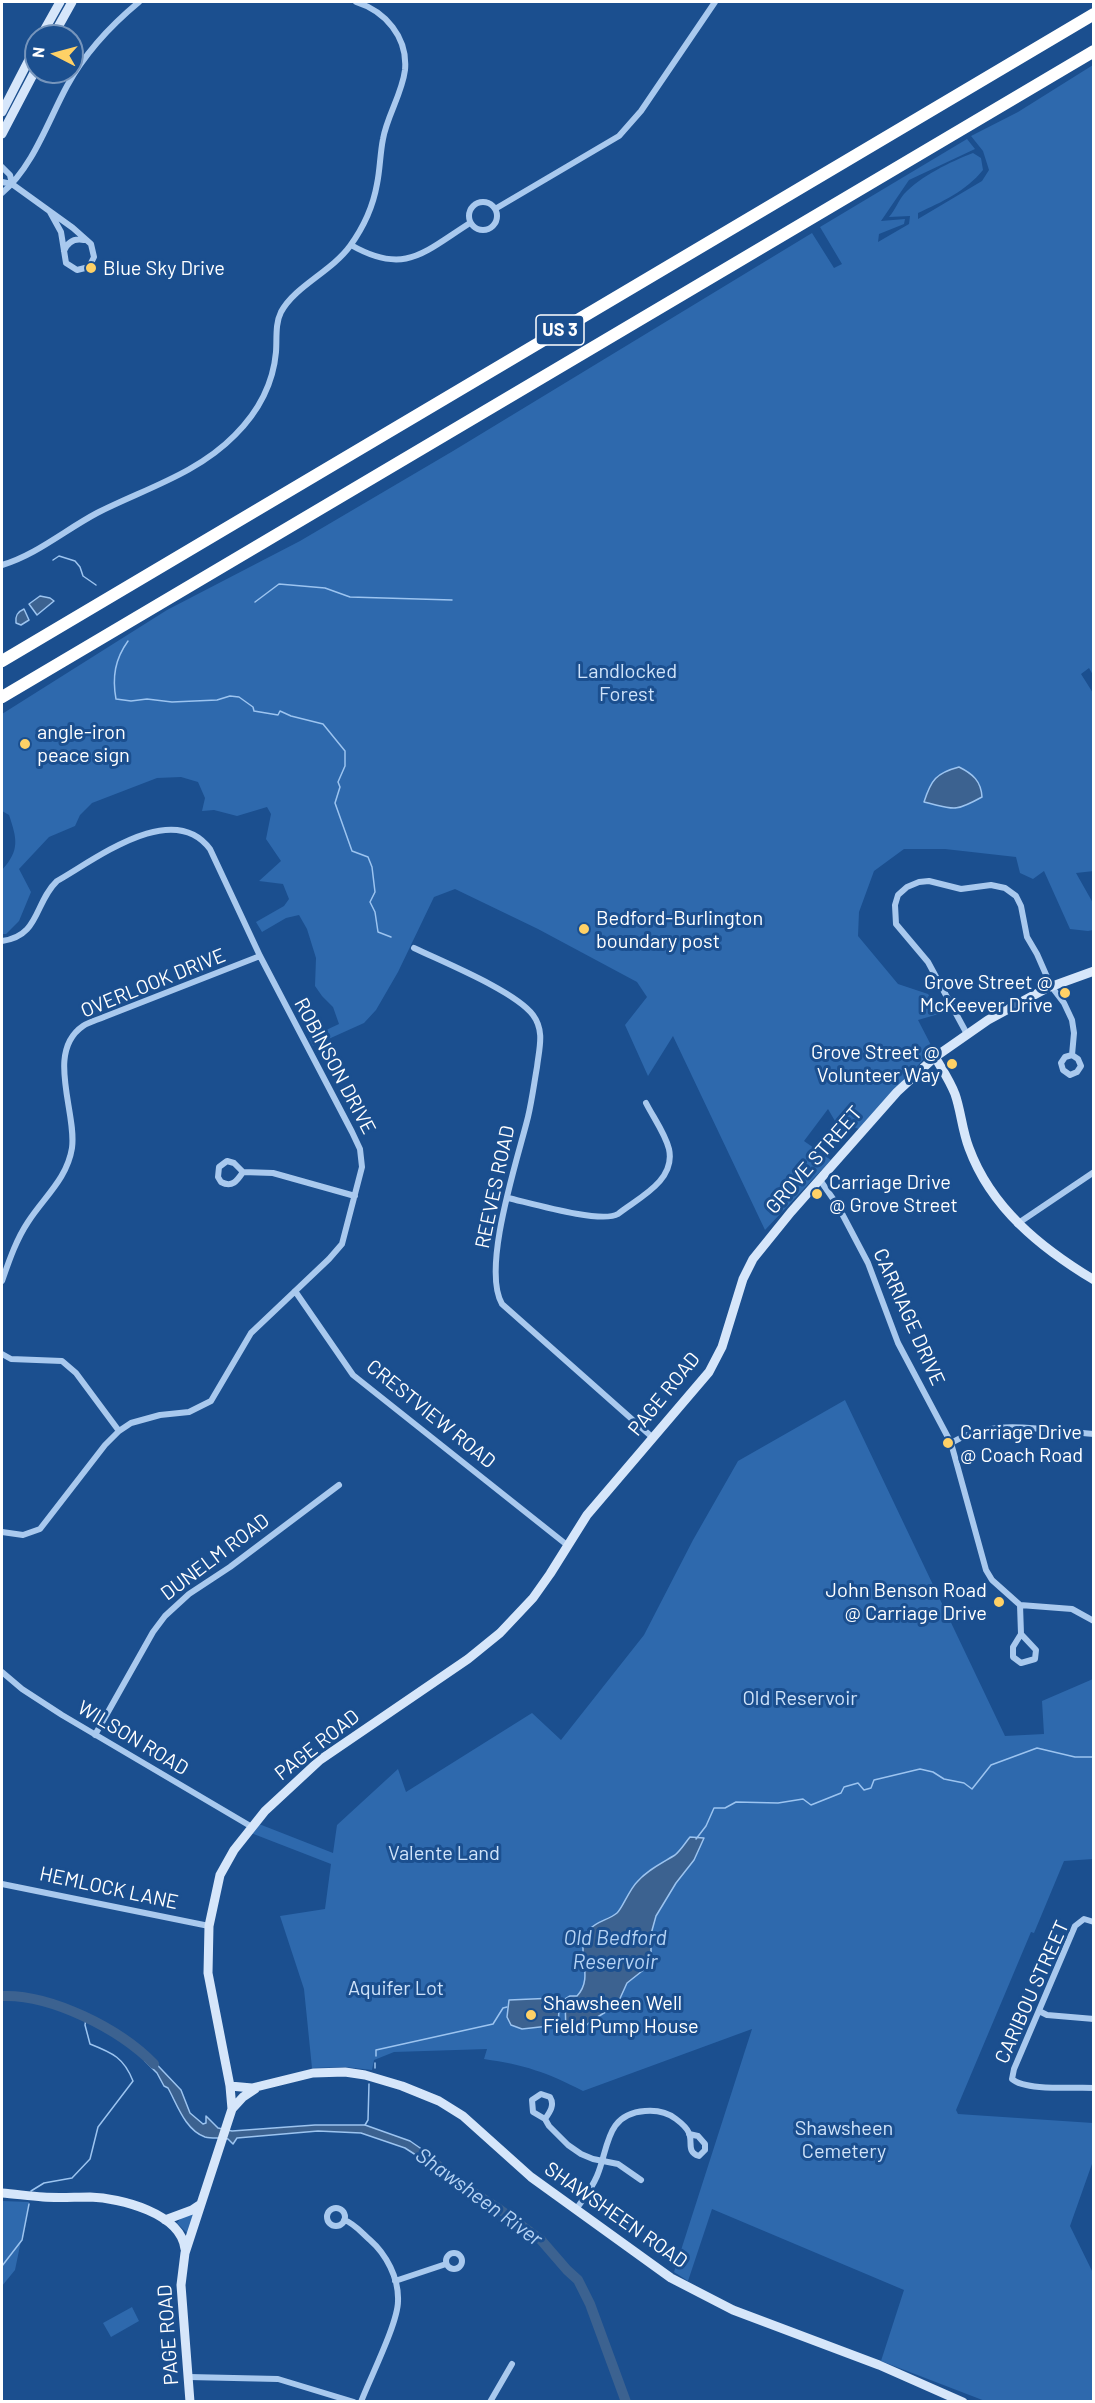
<!DOCTYPE html>
<style>
body{margin:0}
#map{position:relative;width:1095px;height:2403px;overflow:hidden;background:#1b4f8f;font-family:Barlow,sans-serif}
canvas{display:block}
.frame{position:absolute;inset:0;border:3px solid #fff;pointer-events:none}
.north{position:absolute;left:24px;top:24px;width:60px;height:60px;box-sizing:border-box;background:#1b4f8f;border:2px solid #7695bc;border-radius:50%;rotate:276deg;font-size:16px;font-weight:700;line-height:24px;text-align:center;color:#fff}
.north::after{content:'';display:block;margin:auto;width:21px;height:27px;background:#ffd166;clip-path:polygon(50% 0,100% 100%,50% 72%,0 100%)}
</style>
<div id="map">
<canvas width="1095" height="2403"></canvas>
<div class="frame"></div>
<div class="north">N</div>
</div>
<script>
const context = document.querySelector('canvas').getContext('2d');
context.lineJoin = 'round';
function fillPath(path, color) {
  context.fillStyle = color;
  context.fill(path, 'evenodd');
}
function stroke(path, color, width, dash) {
  context.strokeStyle = color;
  context.lineWidth = width;
  context.lineCap = dash ? 'butt' : 'round';
  context.setLineDash(dash || []);
  context.stroke(path);
}
function label(font, color, halo, rows, align = 'center') {
  context.font = font + ' Barlow,sans-serif';
  context.lineWidth = 6;
  context.setLineDash([]);
  context.textBaseline = 'middle';
  context.strokeStyle = halo;
  context.fillStyle = color;
  for (const [text, x, y, turn = 0] of rows) {
    context.save();
    context.translate(x, y);
    context.rotate((+turn || 0) * Math.PI / 180);
    context.textAlign = isNaN(turn) ? turn : align;
    if (halo) context.strokeText(text, 0, 0);
    context.fillText(text, 0, 0);
    context.restore();
  }
}
fillPath(new Path2D(`
 M1093 65V675L1089 668 1081 674 1093 693 1094 871 1076 873 1093 903V930L1088 931 1070 929 1044 871 1033 879 1020 873 1016 857 945 849H904L874 871 859 912 858 936 898 984 928 994 942 1013 918 1020 933 1049 859 1129 835 1121 828 1109 804 1141 831 1160 765 1230 673 1036 648 1076 625 1025 647 997 637 982 538 929 455 889 434 897 398 972 376 1010 364 1023 313 1046 309 1038 339 1024 333 1007 322 996 315 986 316 958 307 929 299 915 286 918 262 932 256 922 284 906 289 899 283 884 259 881 281 861 266 839 271 814 267 807 237 816 214 810 202 811 205 798 198 782 181 777 157 778 92 803 80 815 75 826 49 837 19 869 31 892 19 921 6 934H2V870C20 850 17 839 9 815L2 811V714L167 610 300 541 453 451 812 233 834 268 842 264 820 227 967 139 975 149 909 180 881 221 905 219 904 224 879 234 878 242 909 224 910 216 889 217C896 209 898 201 904 194 921 176 950 162 973 153L981 158 983 170C966 191 942 202 918 213V219L982 181 989 170 983 151 971 136 1018 112Z
 M845 1400 1005 1736 1044 1734 1042 1701 1093 1679V1859L1064 1861 1034 1933 1031 1932 956 2110 958 2114 1093 2123V2161L1070 2226 1093 2273V2401H985L881 2361 904 2290 712 2209 688 2281 674 2272 752 2029 583 2091C546 2072 525 2065 484 2059L487 2049 394 2052 374 2060 372 2070 345 2067 312 2068 304 1989 280 1916 325 1909 331 1864 251 1833 259 1824 333 1853 337 1825 398 1769 406 1792 532 1713 561 1740 644 1635 693 1540 738 1461Z
 M2 2201 29 2202 15 2270 2 2286Z
 M189 2215H194L188 2234 177 2223 181 2218Z
 M132 2307 139 2321 111 2337 103 2323Z`), '#2e69ad');
const water = new Path2D(`
 M40 596 50 598 54 601 37 615 29 604Z
 M24 609 29 620 21 625 16 623C15 616 17 612 24 609Z
 M959 767C973 774 981 781 982 797 953 813 954 809 924 802 931 780 936 773 959 767Z
 M690 1837 704 1838 694 1860 676 1883 656 1916 651 1934V1964L627 1983 617 2005 591 2021 579 2032 568 2034 566 2033 565 1999 570 1996H577C596 1976 573 1950 589 1930 596 1921 609 1920 617 1913 622 1909 629 1890 637 1882 647 1870 662 1863 675 1855 681 1850 685 1843 690 1837Z
 M555 1998 559 2010 558 2025 522 2029 511 2025 507 2017 509 2000Z
 M144 2051 181 2090 190 2113 203 2124 206 2123V2116L218 2128 232 2131 315 2125H365L410 2141 436 2159 439 2164 433 2166 405 2148 361 2133 318 2131 237 2138 233 2144 228 2139C220 2137 213 2139 205 2137 185 2130 177 2104 168 2088L164 2086 157 2073 145 2061Z`);
fillPath(water, '#3c6290');
stroke(water, '#9cc4f0', 1.5);
stroke(new Path2D(`
 M53 560 59 556 75 561 80 567 83 576 96 585
 M255 602 279 584 325 588 350 597 452 600
 M128 641C115 659 112 677 116 699L131 701 147 699 172 702 217 700 230 696 239 697 253 707 254 711 278 715 280 711 291 716 323 724 345 751V766L338 782 340 787 335 803 352 851 368 857 372 867 375 892 370 902 375 912 378 932 391 937
 M696 1839 706 1826 714 1808H725L736 1802 778 1803 803 1799 811 1805 841 1793 844 1787 858 1783 864 1790 871 1788 874 1780 920 1769 933 1772 944 1779 964 1783 972 1789 991 1765 1037 1748 1075 1757H1094
 M557 2002H567
 M376 2056V2050L493 2024 503 2008 507 2007
 M375 2068V2063
 M365 2125 368 2120 369 2084
 M31 2191 44 2183 72 2178 90 2159 98 2127 133 2081C124 2058 113 2053 90 2044L85 2025 86 2019
 M2 2266 22 2240 29 2204`), '#9cc4f0', 1.5);
stroke(new Path2D(`
 M2 1996C51 1994 120 2029 154 2064
 M428 2157 457 2182 499 2209 541 2240 567 2270 578 2280 590 2304 626 2402`), '#3c6290', 10);
stroke(new Path2D(`
 M2 167 10 175 12 184
 M2 182 12 184 73 228 91 244 94 257 89 267 77 270 66 263 61 232 50 212
 M2 193C33 167 48 121 67 86 85 53 110 26 139 2
 M469 216a14 14 0 1 1 28 0a14 14 0 1 1-28 0Z
 M495 209 619 136 641 111 715 2
 M351 245C405 276 424 252 470 223
 M64 251C68 241 75 238 84 240
 M2 565C36 555 65 530 97 513 144 489 197 474 235 435 258 412 273 385 276 352 277 338 275 324 281 312 295 286 331 272 350 246 363 228 373 207 377 184 380 170 380 154 383 139 387 116 402 94 405 70 408 37 385 11 356 2
 M2 941C40 936 34 903 57 881 96 859 173 799 210 849L260 956 352 1132 360 1149 362 1167 342 1244 329 1259 251 1333 211 1401 189 1412 160 1415 131 1423 119 1431 105 1445 40 1529 23 1535 2 1532
 M414 948C443 962 515 991 533 1015 545 1031 539 1049 537 1067 534 1084 532 1100 528 1117 518 1158 481 1268 502 1304L652 1437
 M967 1034 928 962 896 924 895 905 898 895 907 887 919 882 929 881 961 889 991 885 1005 888 1016 896 1021 906 1027 937 1037 954 1051 986 1064 1003 1072 1020 1074 1033 1072 1055 1078 1059 1081 1066 1077 1072 1070 1075 1063 1070 1061 1063 1065 1057 1072 1055
 M243 1172 234 1163 227 1161 219 1167 218 1177 221 1182C232 1188 237 1181 243 1172L273 1173 355 1196
 M820 1180 838 1206 868 1263 898 1343 951 1443 986 1570 992 1580 1020 1605 1021 1634 1013 1647V1657L1021 1663 1035 1659 1036 1650 1021 1634
 M508 1198C530 1203 601 1224 618 1214 638 1198 676 1181 669 1149 665 1133 653 1117 646 1103
 M1017 1224 1094 1172
 M2 1281C9 1261 16 1240 28 1222 44 1197 67 1179 72 1148 77 1112 45 1052 83 1026 89 1022 97 1020 104 1017L260 956
 M295 1291 353 1375 567 1545
 M2 1354 11 1359 62 1361 76 1373 119 1431
 M951 1443C996 1416 1045 1431 1094 1434
 M1020 1605 1072 1609 1094 1621
 M2 1672 22 1689 62 1715 252 1827
 M95 1735 153 1632 165 1616 189 1594 230 1567 339 1485
 M2 1884 209 1926
 M1094 1922 1084 1919 1075 1926 1014 2069 1012 2079C1025 2091 1075 2087 1094 2088
 M1039 2011 1047 2015 1094 2019
 M545 2119C550 2112 555 2105 550 2097L541 2094 532 2100 533 2112 545 2119 549 2126 568 2145 581 2154 593 2159 618 2164 641 2180
 M327 2217a9 9 0 1 1 18 0a9 9 0 1 1-18 0Z
 M577 2208C584 2198 592 2188 597 2176 609 2148 605 2114 645 2111 657 2110 667 2112 676 2119 680 2122 687 2128 689 2133 693 2142 686 2152 699 2156L705 2150V2144L698 2136 689 2134
 M344 2220C354 2223 362 2233 370 2240 386 2254 399 2278 398 2301 398 2323 370 2378 361 2402
 M446 2261a8 8 0 1 1 16 0a8 8 0 1 1-16 0Z
 M395 2281 446 2264
 M189 2377 278 2379 354 2402
 M490 2402 512 2364`), '#a9c9ee', 6);
stroke(new Path2D(`
 M41 36 60 2
 M53 36 72 2
 M2 112 36 46
 M2 134 36 69
 M935 1057C942 1069 950 1081 955 1094 961 1111 962 1130 969 1148 991 1208 1041 1248 1094 1280
 M230 2086 252 2088 313 2073 345 2072 365 2075 402 2086 439 2101 463 2116 531 2177 671 2278 733 2310 879 2365 963 2402
 M232 2109 243 2097 255 2089
 M2 2193C15 2194 29 2196 43 2197 59 2198 74 2197 90 2197 120 2198 181 2213 185 2249
 M165 2220 192 2210 201 2204
 M190 2402 181 2285 185 2253 232 2109 230 2086 208 1973 209 1926 220 1875 234 1850 265 1811 320 1760 468 1659 500 1633 533 1598 550 1574 587 1515 709 1372 722 1347 743 1279 753 1259 791 1212 897 1092 935 1057 988 1020 1047 988 1094 971`), '#d6e6fa', 9);
stroke(new Path2D(`
 M2 661 1094 14
 M2 697 1094 51`), '#fff', 12);
for (const [x, y, r, color] of [
 [91,268,6,"#ffd166"],
 [25,744,6,"#ffd166"],
 [584,929,6,"#ffd166"],
 [1065,993,6,"#ffd166"],
 [952,1064,6,"#ffd166"],
 [817,1194,6,"#ffd166"],
 [948,1443,6,"#ffd166"],
 [999,1602,6,"#ffd166"],
 [531,2015,6,"#ffd166"]
]) {
  const dot = new Path2D();
  dot.arc(x, y, r, 0, 2 * Math.PI);
  context.fillStyle = color;
  context.fill(dot);
  stroke(dot, '#1b4f8f', 2);
}
for (const [x, y, w] of [
 [560,330,48]
]) {
  const box = new Path2D();
  box.roundRect(x - w / 2, y - 15, w, 30, 4.5);
  context.fillStyle = '#1b4f8f';
  context.fill(box);
  stroke(box, '#fff', 1.5);
}
label('bold 18px', '#fff', null, [
 ["US 3",560,330]
]);
label('20px', '#fff', '#1b4f8f', [
 ["Blue Sky Drive",103,268],
 ["angle-iron",37,732],
 ["peace sign",37,755],
 ["Bedford-Burlington",596,918],
 ["boundary post",596,941],
 ["Grove Street @",1053,982,"right"],
 ["McKeever Drive",1053,1005,"right"],
 ["Grove Street @",940,1052,"right"],
 ["Volunteer Way",940,1075,"right"],
 ["Carriage Drive",829,1182],
 ["@ Grove Street",829,1205],
 ["Carriage Drive",960,1432],
 ["@ Coach Road",960,1455],
 ["John Benson Road",987,1590,"right"],
 ["@ Carriage Drive",987,1613,"right"],
 ["Shawsheen Well",543,2003],
 ["Field Pump House",543,2026]
], 'left');
label('20px', '#cfe3fa', '#1b4f8f', [
 ["Landlocked",627,671],
 ["Forest",627,694],
 ["Old Reservoir",800,1698],
 ["Valente Land",444,1853],
 ["Aquifer Lot",396,1988],
 ["Shawsheen",844,2128],
 ["Cemetery",844,2151]
]);
label('20px', '#fff', '#1b4f8f', [
 ["OVERLOOK DRIVE",153,983,-22],
 ["ROBINSON DRIVE",335,1066,62],
 ["GROVE STREET",814,1160,-49],
 ["REEVES ROAD",495,1187,-78],
 ["CARRIAGE DRIVE",909,1317,66],
 ["PAGE ROAD",664,1394,-51],
 ["CRESTVIEW ROAD",431,1414,39],
 ["DUNELM ROAD",215,1557,-37],
 ["WILSON ROAD",133,1738,31],
 ["PAGE ROAD",317,1745,-38],
 ["HEMLOCK LANE",109,1888,12],
 ["CARIBOU STREET",1032,1992,-66],
 ["SHAWSHEEN ROAD",616,2215,35],
 ["PAGE ROAD",168,2335,-94]
]);
label('italic 21px', '#b5d3f5', '#1b4f8f', [
 ["Old Bedford",615,1938],
 ["Reservoir",615,1962],
 ["Shawsheen River",479,2197,36]
]);
</script>
